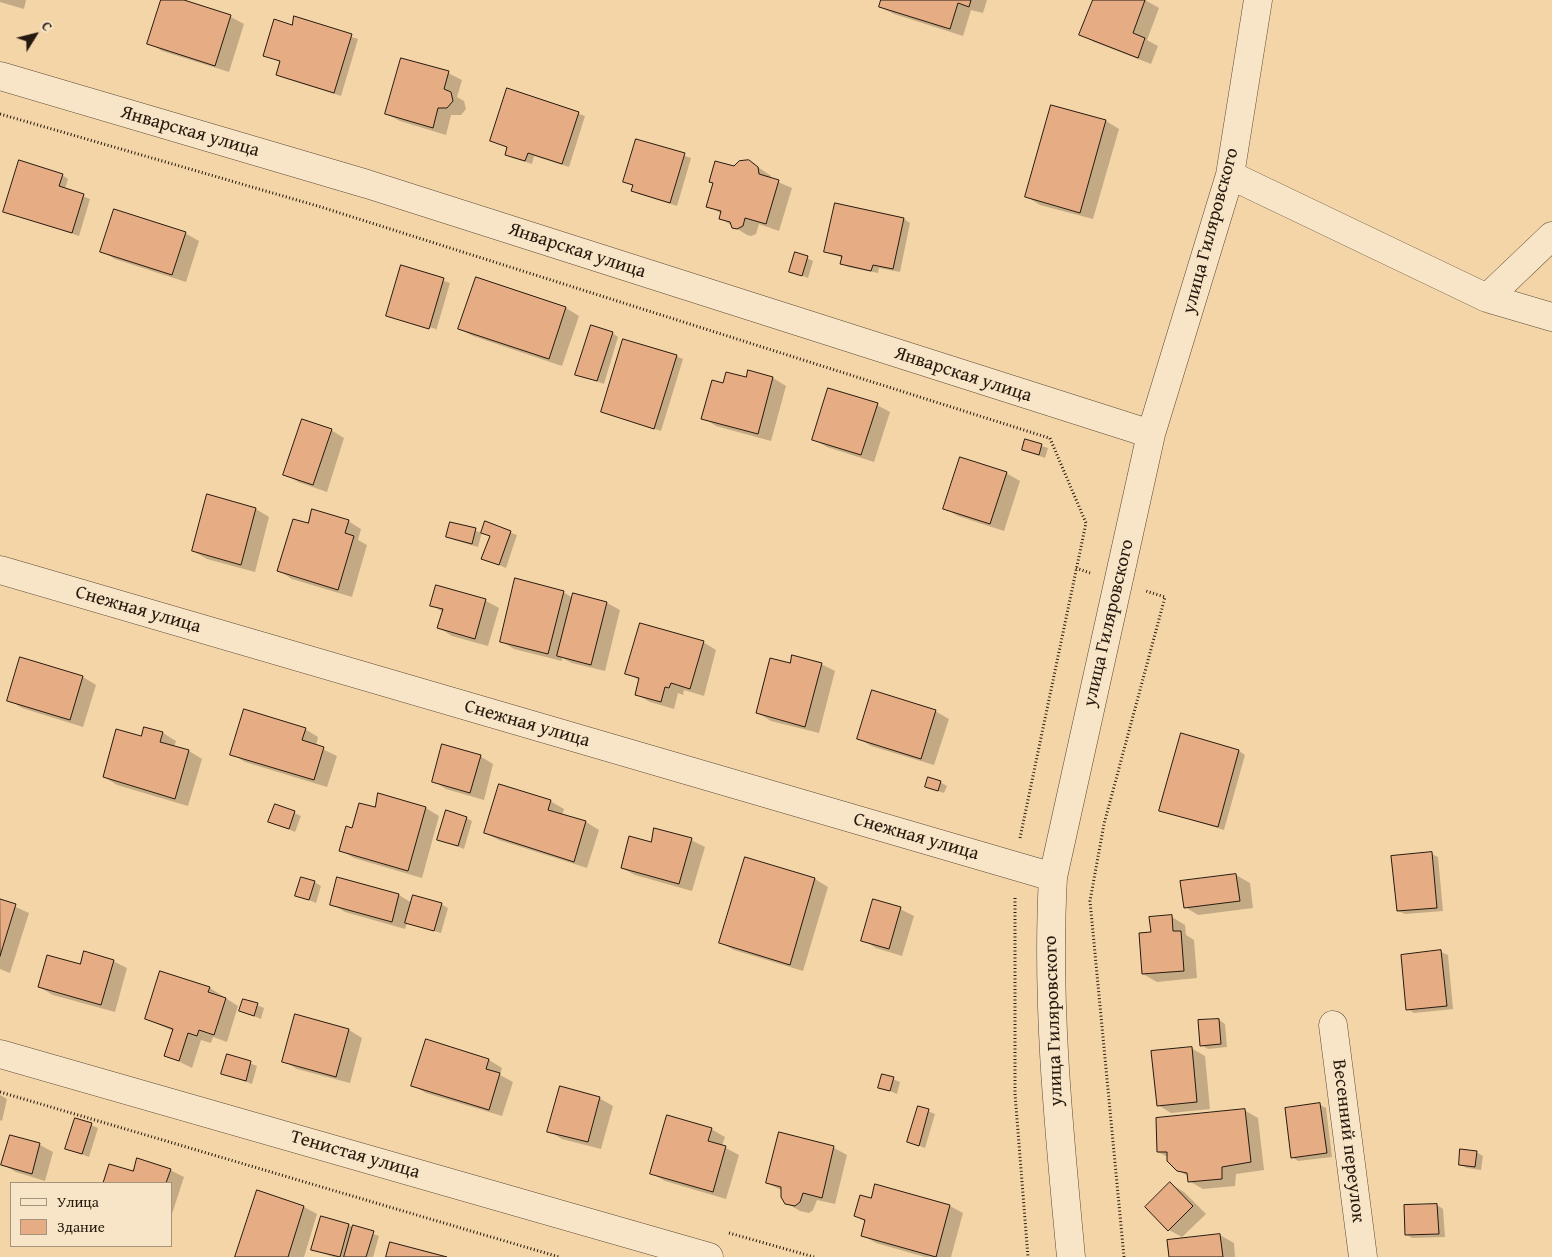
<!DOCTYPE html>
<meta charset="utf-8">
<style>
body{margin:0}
#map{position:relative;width:1552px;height:1257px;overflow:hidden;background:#f4d5a7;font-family:"Gentium Book Plus",serif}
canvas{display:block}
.legend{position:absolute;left:10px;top:1182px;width:162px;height:65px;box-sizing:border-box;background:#f8e4c6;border:1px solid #a4937d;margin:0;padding:6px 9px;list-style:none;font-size:15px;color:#261a0f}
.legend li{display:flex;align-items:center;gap:10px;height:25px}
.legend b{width:25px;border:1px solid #a4937d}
.north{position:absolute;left:10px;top:10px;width:50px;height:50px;-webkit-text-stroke:4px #f8e4c6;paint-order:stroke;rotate:54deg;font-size:14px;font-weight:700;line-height:20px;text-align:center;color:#261a0f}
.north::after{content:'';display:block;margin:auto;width:18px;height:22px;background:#261a0f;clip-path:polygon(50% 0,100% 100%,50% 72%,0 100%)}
</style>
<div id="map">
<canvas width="1552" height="1257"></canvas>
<ul class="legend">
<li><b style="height:6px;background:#f8e4c6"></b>Улица</li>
<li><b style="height:14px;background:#e6ac83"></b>Здание</li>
</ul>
<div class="north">С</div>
</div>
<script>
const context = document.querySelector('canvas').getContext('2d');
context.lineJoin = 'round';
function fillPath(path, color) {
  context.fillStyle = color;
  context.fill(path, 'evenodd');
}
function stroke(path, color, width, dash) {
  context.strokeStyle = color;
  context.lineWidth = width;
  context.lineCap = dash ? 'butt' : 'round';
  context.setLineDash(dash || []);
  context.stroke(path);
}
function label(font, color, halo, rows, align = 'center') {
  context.font = font + ' "Gentium Book Plus",serif';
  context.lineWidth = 4;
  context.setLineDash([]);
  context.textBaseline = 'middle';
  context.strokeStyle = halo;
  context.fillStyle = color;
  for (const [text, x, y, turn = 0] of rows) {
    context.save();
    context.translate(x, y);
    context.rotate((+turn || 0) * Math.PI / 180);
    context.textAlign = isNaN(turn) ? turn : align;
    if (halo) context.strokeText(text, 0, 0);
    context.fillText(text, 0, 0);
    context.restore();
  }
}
fillPath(new Path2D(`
 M0 0H26L24 9 0 2Z
 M162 0H180L231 17 244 24 229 72 162 51 149 43Z
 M882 0H987L983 13 971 10 963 36 894 14 880 7Z
 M1094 0H1145L1159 8 1147 40 1158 46 1151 64 1094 42 1081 35Z
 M295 18 358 39 341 96 284 78 278 75 281 62 264 55 293 27Z
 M448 73 462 80 457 97 464 101 466 109 461 115H451L446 135 400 121 387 114Z
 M508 89 585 116 569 167 534 156 532 164 513 158 506 154 508 147 492 140Z
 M1106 121 1119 129 1093 219 1040 205 1027 197Z
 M637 140 691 158 677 206 639 194 632 191 634 186 625 181Z
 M749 161 771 176V179L792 188 779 231 759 224 756 234 751 236 747 235 720 218 722 214 708 206 734 167Z
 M62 175 68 179 65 189 90 199 79 236 4 211Z
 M836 205 904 219 910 223 900 272 879 268 878 273 848 267 842 263 843 258 826 252Z
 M185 233 199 241 186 282 115 259 101 251Z
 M807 258 813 261 808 278 791 271Z
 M401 266 450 283 436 331V329L387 315Z
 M476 278 566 308 579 316 562 366 473 336 459 329Z
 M612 333 618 337 604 384 577 374Z
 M676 356 683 359 661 431 603 412Z
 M773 378 786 386 771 441 716 426 703 418 724 385 747 379Z
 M877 405 890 412 874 462 827 447 813 439Z
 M331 430 344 438 327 492 298 482 285 474Z
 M1026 441 1048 448 1045 458 1024 450Z
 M1006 473 1020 481 1004 531 958 516 944 508Z
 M256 509 269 517 255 572 207 559 193 551Z
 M348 521 361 529 358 540 367 545 352 597 292 579 279 571 309 525Z
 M451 523 482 533 485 523 517 535 506 568 482 558 491 536 482 532 478 547 454 540 448 537Z
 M437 586 486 601 499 608 488 646 452 636 439 628 443 612 431 605Z
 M563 592 573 598 607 603 620 610 605 671 572 663 562 658V661L514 649 501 641Z
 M703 642 716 650 704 696 684 690 683 695 678 693 674 709 650 702 636 694 640 681 627 673Z
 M821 664 835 671 819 733 771 721 758 713Z
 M83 677 96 685 83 727 22 708 9 700Z
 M935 711 949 719 934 765 871 746 858 738Z
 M145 728 163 733 176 741 174 747 189 751 202 759 188 806 117 785 104 777 142 737Z
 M305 729 318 737 316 746 337 756 327 787 245 762 232 754Z
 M1239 751 1245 755 1224 830 1161 810Z
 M480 756 493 764 484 800 446 789 433 781Z
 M940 782 947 786 944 793 926 787Z
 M379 795 426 808 439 816 422 878 354 858 340 850 352 829 376 809Z
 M550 801 564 809 562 815 586 822 599 830 587 868 499 840 485 833Z
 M276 805 301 816 295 832 270 821Z
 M466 818 472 821 464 849 438 839Z
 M691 840 705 847 692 891 635 875 622 868Z
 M1432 854 1438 857 1443 911 1405 914 1398 911Z
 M1236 875 1250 883 1253 908 1198 915 1185 907 1182 882Z
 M338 878 399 895 412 903 441 904 448 908 441 933 407 923 405 929 345 912 332 904Z
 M815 879 828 887 803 971 734 950 721 943Z
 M314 882 321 886 316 903 296 895Z
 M0 900 29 913 10 973 0 969Z
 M900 909 914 916 902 956 876 948 863 940Z
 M1172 917 1185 925 1186 935 1194 940 1197 978 1157 982 1143 974 1152 933Z
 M1441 952 1448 955 1453 1009 1414 1013 1408 1009Z
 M113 961 127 968 115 1012 53 995 39 987 81 966Z
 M161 972 210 988 238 1006 227 1042 213 1037 211 1043 201 1040 192 1068 166 1055 173 1031 146 1019Z
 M244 1000 264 1008 261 1019 240 1011Z
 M296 1016 349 1030 362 1038 350 1083 297 1069 284 1061Z
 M1219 1020 1225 1024 1227 1047 1208 1049 1201 1045Z
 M426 1041 489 1060 502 1068 500 1075 513 1082 502 1116 426 1093 412 1085Z
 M1191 1048 1205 1056 1210 1109 1171 1113 1158 1105Z
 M228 1055 257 1066 252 1084 223 1073Z
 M883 1075 900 1082 897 1094 880 1087Z
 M0 1095 7 1099 2 1121 0 1120Z
 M599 1098 613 1106 601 1149 562 1139 549 1131Z
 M1320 1105 1326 1108 1332 1157 1298 1161 1292 1157Z
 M918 1107 935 1114 925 1148 909 1142Z
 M1244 1110 1258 1118 1264 1170 1236 1174 1235 1186 1203 1189 1189 1181 1188 1176 1177 1170 1168 1157 1158 1152Z
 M76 1119 98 1128 89 1157 67 1149Z
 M711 1129 725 1137 722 1146 739 1155 726 1199 665 1181 651 1173Z
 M780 1134 834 1148 847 1155 835 1204 817 1200 813 1210 809 1213 800 1211 786 1203 783 1191 767 1183Z
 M10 1136 40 1145 53 1152 45 1181 16 1172 3 1165Z
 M1476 1152 1483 1156 1481 1170 1467 1168 1460 1165Z
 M110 1166 134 1173 170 1170 184 1177 171 1217V1183H105Z
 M1171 1184 1184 1192 1206 1214 1182 1237 1169 1230Z
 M876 1185 950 1206 963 1213 951 1257H925L876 1243 862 1235 866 1222 856 1216 872 1199Z
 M258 1192 304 1207 317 1214 304 1257H237Z
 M1437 1205 1443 1209 1445 1237 1412 1238 1406 1234Z
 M348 1225 379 1236 373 1257H333L312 1249Z
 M1220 1235 1234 1243 1235 1257H1170Z`), '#0003');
const building = new Path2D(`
 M161 0H184L231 15 215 66 147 44Z
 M881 0H971L969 7 958 3 950 29 879 7Z
 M1093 0H1145L1133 33 1145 38 1138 58 1079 35Z
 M294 16 352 34 334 93 276 75 280 61 263 56 274 19 292 25Z
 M401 58 449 71 444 89 451 92 453 101 447 108H438L433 128 385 114Z
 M507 88 579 112 562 164 528 153 525 161 505 155 507 147 490 141Z
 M1051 105 1106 120 1080 213 1025 197Z
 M636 139 685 153 670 203 631 191 633 185 623 182Z
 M19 160 63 174 59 186 84 194 72 233 3 212Z
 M749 160 758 167 759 174 779 180 766 224 745 218 743 226 737 229 732 228 730 222 719 219 721 211 706 207 713 183 709 182 715 161 734 166 739 161Z
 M835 203 904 218 893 269 873 265 871 271 840 264 842 256 824 252Z
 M114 209 186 232 172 275 100 252Z
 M795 252 808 256 802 276 789 272Z
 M401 265 444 278 429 329 386 316Z
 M476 277 566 307 549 359 458 329Z
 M591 325 613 332 597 381 575 375Z
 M623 339 677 355 654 429 601 412Z
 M748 370 773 377 758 434 701 419 712 380 723 383 726 372 746 377Z
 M828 388 878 403 861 455 812 440Z
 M302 419 332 429 313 485 283 475Z
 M1025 439 1042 444 1039 455 1022 450Z
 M960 457 1007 472 990 524 943 509Z
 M207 494 256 508 241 565 192 551Z
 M312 509 349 520 345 533 354 536 338 590 277 571 293 519 308 523Z
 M485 521 511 531 499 565 481 559 490 536 481 533Z
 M450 522 476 528 472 544 446 537Z
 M515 578 564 591 548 654 500 642Z
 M436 585 486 599 475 639 437 628 443 609 430 606Z
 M573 593 607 602 591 665 557 656Z
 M640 623 704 641 690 689 671 683 669 688 665 687 661 702 635 695 639 678 625 674Z
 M792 655 822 663 805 727 756 713 770 658 790 663Z
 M20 657 83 676 70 720 7 701Z
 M872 690 936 710 921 759 857 739Z
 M244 709 306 728 302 740 324 747 314 780 230 755Z
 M144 727 163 732 160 742 189 750 175 799 103 777 116 729 141 736Z
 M1181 733 1239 750 1218 827 1159 811Z
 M442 744 481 755 470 793 432 782Z
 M928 777 941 781 938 791 925 787Z
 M499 784 551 800 548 810 586 821 574 862 484 833Z
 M378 793 426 807 408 871 339 851 346 826 352 828 359 803 375 807Z
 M275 804 295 811 289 829 268 822Z
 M446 810 467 817 458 846 437 840Z
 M654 828 692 838 679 884 621 868 629 836 651 842Z
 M1432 852 1437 908 1397 911 1391 856Z
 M745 857 815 878 790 965 719 943Z
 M1236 874 1240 901 1184 908 1180 881Z
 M301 877 315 881 309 900 295 896Z
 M337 877 399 894 392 922 330 905Z
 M413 895 442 903 434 931 405 923Z
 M0 899 16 904 0 956Z
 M873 899 901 907 889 949 861 941Z
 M1172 915 1173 931H1181L1184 971 1142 974 1139 933 1151 932 1149 917Z
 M1441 950 1447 1006 1406 1010 1401 955Z
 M84 951 114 960 101 1005 38 987 47 955 80 964Z
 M160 971 210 987 208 992 226 998 214 1035 199 1030 197 1036 188 1033 179 1061 164 1056 173 1029 145 1019Z
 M243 999 258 1003 254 1016 239 1011Z
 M295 1014 349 1029 336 1077 282 1062Z
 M1219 1019 1221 1044 1200 1046 1198 1020Z
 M426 1039 489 1059 486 1069 500 1073 489 1110 411 1086Z
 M1192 1047 1197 1102 1157 1106 1151 1051Z
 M227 1054 251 1061 246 1081 221 1074Z
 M882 1074 894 1077 890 1091 878 1088Z
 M560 1086 600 1097 588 1142 547 1132Z
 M1320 1103 1327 1153 1291 1158 1285 1108Z
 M918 1106 929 1109 919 1146 907 1142Z
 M1245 1109 1251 1162 1222 1167V1179L1188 1182 1187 1173 1177 1171 1167 1161V1152H1157L1156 1118Z
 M667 1115 712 1128 708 1141 726 1146 713 1192 650 1174Z
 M75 1118 92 1123 82 1154 65 1149Z
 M779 1132 834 1146 822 1198 803 1193 800 1202 795 1206 785 1204 781 1197V1187L766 1183Z
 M10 1135 40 1143 32 1174 1 1165Z
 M1460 1149 1477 1151 1475 1167 1459 1165Z
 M137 1158 171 1169 166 1183H103L109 1164 133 1171Z
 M1170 1182 1193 1206 1168 1231 1145 1207Z
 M875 1184 950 1205 936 1257 861 1236 865 1220 854 1216 860 1195 871 1198Z
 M257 1190 304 1206 288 1257H235Z
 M1437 1204 1439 1234 1405 1235 1404 1205Z
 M321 1216 349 1224 340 1257 311 1250Z
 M353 1225 374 1231 366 1257H344Z
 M1220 1234 1223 1257H1169L1167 1240Z
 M390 1242 447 1257H386Z`);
fillPath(building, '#e6ac83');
stroke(building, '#261a0f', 1);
const minor = new Path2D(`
 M0 76 367 184 1151 434
 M1230 175 1487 298 1552 317
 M1487 298 1552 236
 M0 570 1053 877
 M1333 1025 1363 1257
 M0 1054 709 1257
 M1071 1257C1059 1130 1046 1005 1053 877L1151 434 1230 175 1258 0`);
stroke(minor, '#5a4935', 29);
stroke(new Path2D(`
 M0 114 321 207 1049 438
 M1076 568 1090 573
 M1020 838 1086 523 1049 436
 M1015 898V1094L1028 1257
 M0 1092 559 1257
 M729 1233 814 1257
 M1124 1257 1090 901 1104 824 1165 597 1146 591`), '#261a0f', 3, [1, 2.5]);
stroke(minor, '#f8e4c6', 28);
label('19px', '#261a0f', '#f8e4c6', [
 ["Январская улица",190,132,16],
 ["улица Гиляровского",1211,231,-75],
 ["Январская улица",577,251,18],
 ["Январская улица",963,375,18],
 ["Снежная улица",138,610,16],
 ["улица Гиляровского",1109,623,-77],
 ["Снежная улица",527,724,16],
 ["Снежная улица",916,837,16],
 ["улица Гиляровского",1054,1021,-92],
 ["Весенний переулок",1348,1141,83],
 ["Тенистая улица",355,1155,16]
]);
</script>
